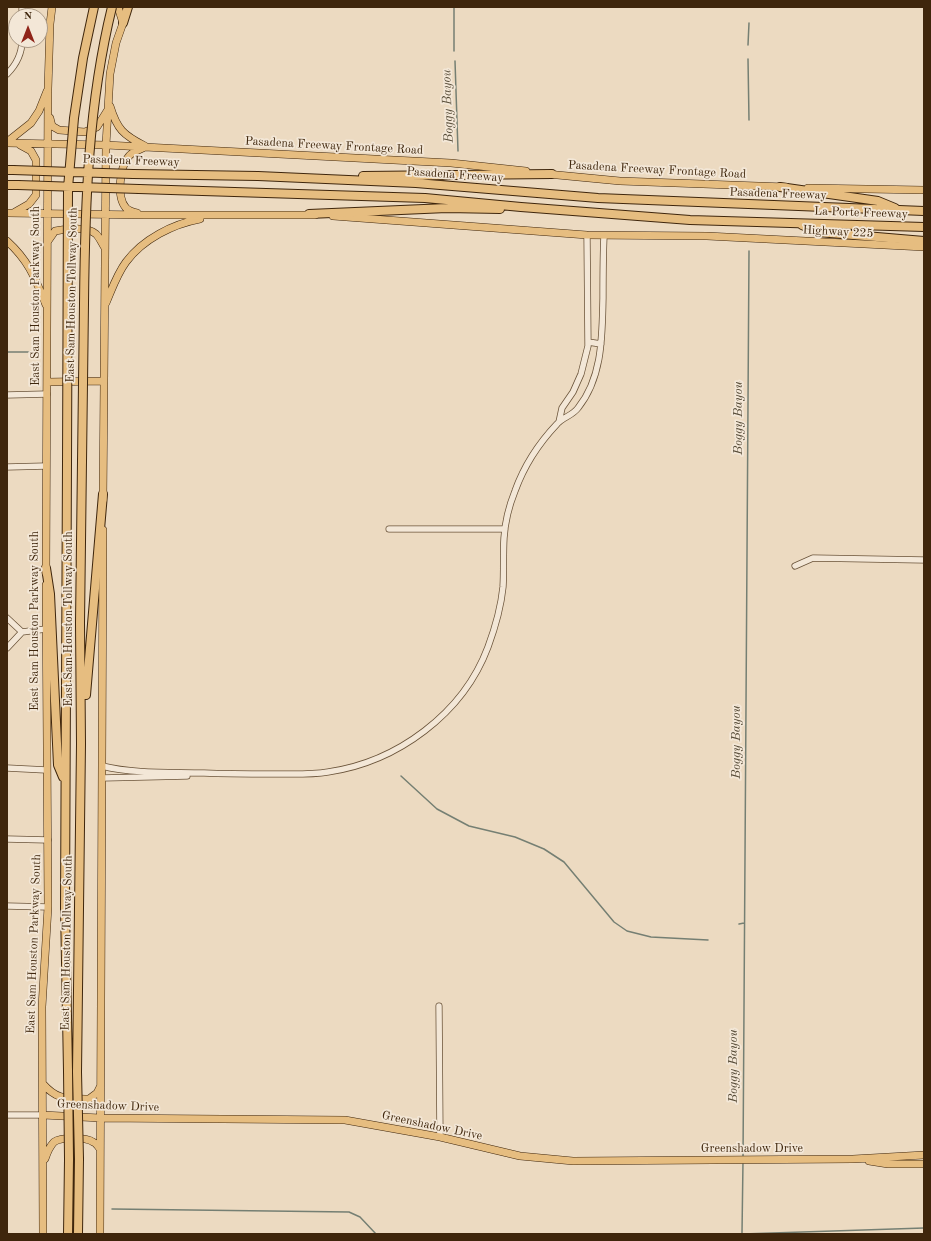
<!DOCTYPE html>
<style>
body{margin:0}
#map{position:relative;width:931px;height:1241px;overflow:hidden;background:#ecdac1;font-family:"Old Standard TT",serif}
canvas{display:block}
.frame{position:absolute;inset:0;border:8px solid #3f260c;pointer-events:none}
.north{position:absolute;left:8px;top:8px;width:40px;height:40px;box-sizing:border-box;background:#f3e7d7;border:1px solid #ab9a86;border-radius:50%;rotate:0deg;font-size:11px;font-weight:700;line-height:16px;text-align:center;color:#3f260c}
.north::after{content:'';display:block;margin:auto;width:14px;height:18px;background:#8f2418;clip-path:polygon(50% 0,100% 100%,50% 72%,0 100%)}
</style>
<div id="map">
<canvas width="931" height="1241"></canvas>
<div class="frame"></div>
<div class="north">N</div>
</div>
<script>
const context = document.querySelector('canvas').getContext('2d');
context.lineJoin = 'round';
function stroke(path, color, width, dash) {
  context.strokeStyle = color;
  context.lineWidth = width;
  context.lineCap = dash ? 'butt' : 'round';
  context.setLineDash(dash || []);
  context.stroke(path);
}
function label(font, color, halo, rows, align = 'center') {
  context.font = font + ' "Old Standard TT",serif';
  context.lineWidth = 3.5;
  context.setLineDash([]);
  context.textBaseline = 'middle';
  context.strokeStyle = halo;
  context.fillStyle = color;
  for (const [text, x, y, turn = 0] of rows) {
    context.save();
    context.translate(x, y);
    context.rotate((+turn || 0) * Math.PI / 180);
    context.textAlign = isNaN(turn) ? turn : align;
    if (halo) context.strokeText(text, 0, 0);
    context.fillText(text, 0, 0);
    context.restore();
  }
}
stroke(new Path2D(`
 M454 7V51
 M748 45 749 23
 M748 59 749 120
 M455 61 458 151
 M7 352H31
 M401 776 437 809 469 826 515 837 544 849 564 862 614 922 627 931 651 937 708 940
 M739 924 744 923
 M743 1158 749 251
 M112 1209 349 1212 360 1217 376 1234
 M742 1233 743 1161
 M742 1234 924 1228`), '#757f73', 1.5);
const minor = new Path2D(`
 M22 16V7
 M7 74C17 64 22 54 22 40
 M588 342 601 344
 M7 395 47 394
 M559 422 562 408 573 392 581 374 588 346 587 235
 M7 467 46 466
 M389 529H505
 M795 566 813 558 924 560
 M7 618 22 632
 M7 648 22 632 46 629
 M102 766C134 774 171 772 204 773 227 774 251 774 274 774 292 774 310 775 328 772 397 762 463 714 488 647 495 628 501 607 503 587 504 571 503 554 504 538 505 522 509 506 515 491 524 466 539 443 557 424 563 417 572 416 578 408 603 377 602 335 603 298 603 277 603 256 604 236
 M7 768 46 770
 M102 778 187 776
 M7 839 48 840
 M7 906 48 907
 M439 1006 440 1137
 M7 1115H43`);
const major = new Path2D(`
 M110 106C117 129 123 135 145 146
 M50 118 52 126 59 130 85 132 97 127 107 111
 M7 142 31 123 39 111 47 91
 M7 143 106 145 451 163 526 171
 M547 174 620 181 786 187
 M808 188 924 190
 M15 212 29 204 36 195V160L31 151 20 145
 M7 213 144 215H315
 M137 213C133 212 129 211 126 208 116 197 120 166 129 156 132 152 138 150 143 148
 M333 216 587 235 707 236 924 247
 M7 241C29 261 35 278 46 305
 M48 241 55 231C66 229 87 226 96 234 100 238 102 244 105 248
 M106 303C112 289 117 274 126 262 143 239 173 224 200 219
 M47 382 104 381
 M103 500 106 145 110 74 116 43 123 23 118 7
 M46 573 48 89 50 24 52 7
 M43 1084C58 1101 68 1098 89 1099L97 1093 100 1087
 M43 1115 100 1118 345 1120 440 1137 520 1156 573 1161 853 1159 924 1155
 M45 1159C47 1153 49 1147 54 1142 60 1137 87 1137 93 1142 96 1143 98 1146 100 1149
 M869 1161 888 1164H924
 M43 1234 42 1007 48 907 46 585
 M100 1234 103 530`);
const highway = new Path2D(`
 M123 23 128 7
 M7 170H13
 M133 174 258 176 416 183 598 198 924 211
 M363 176 552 174
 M7 185H18
 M780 187 878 201 895 208
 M139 189 425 198 521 207 690 220 924 227
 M309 214 447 208 500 209
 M802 225 818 232 924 241
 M67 463 65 908 68 1071
 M46 568 50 594 58 765 63 777
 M86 695 103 494
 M77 1072 81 744 80 623 82 461
 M68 1234 69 1159
 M78 1234 79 1159`);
stroke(minor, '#6a5339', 7);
stroke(major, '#3f260c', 8);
stroke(highway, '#3f260c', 10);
stroke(minor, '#f3e7d7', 5.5);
stroke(major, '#e6bd80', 7);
stroke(highway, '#e6bd80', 8);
const highwayBridge = new Path2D(`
 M13 170 133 174
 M18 185 139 189
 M82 461C83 409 83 357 84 304 85 204 88 105 112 7
 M67 463 68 188 74 118 83 58 94 7
 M68 1071 69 1159
 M77 1072 79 1159`);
stroke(highwayBridge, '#3f260c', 10, []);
stroke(highwayBridge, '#e6bd80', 8);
label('12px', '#3f260c', '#f3e7d7', [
 ["Pasadena Freeway Frontage Road",334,146,3],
 ["Pasadena Freeway",131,161,2],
 ["Pasadena Freeway Frontage Road",657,170,3],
 ["Pasadena Freeway",455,175,4],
 ["Pasadena Freeway",778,194,2],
 ["La Porte Freeway",861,213,2],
 ["Highway 225",838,232,3],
 ["East Sam Houston Tollway South",72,295,-89],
 ["East Sam Houston Parkway South",36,296,-90],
 ["East Sam Houston Tollway South",69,619,-90],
 ["East Sam Houston Parkway South",35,621,-90],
 ["East Sam Houston Tollway South",67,943,-89],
 ["East Sam Houston Parkway South",34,944,-88],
 ["Greenshadow Drive",108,1106,2],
 ["Greenshadow Drive",432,1126,12],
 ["Greenshadow Drive",752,1149]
]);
label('italic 13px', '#564b37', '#f3e7d7', [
 ["Boggy Bayou",448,106,-92],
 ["Boggy Bayou",739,418,-90],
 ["Boggy Bayou",737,742,-90],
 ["Boggy Bayou",734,1066,-90]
]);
</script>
